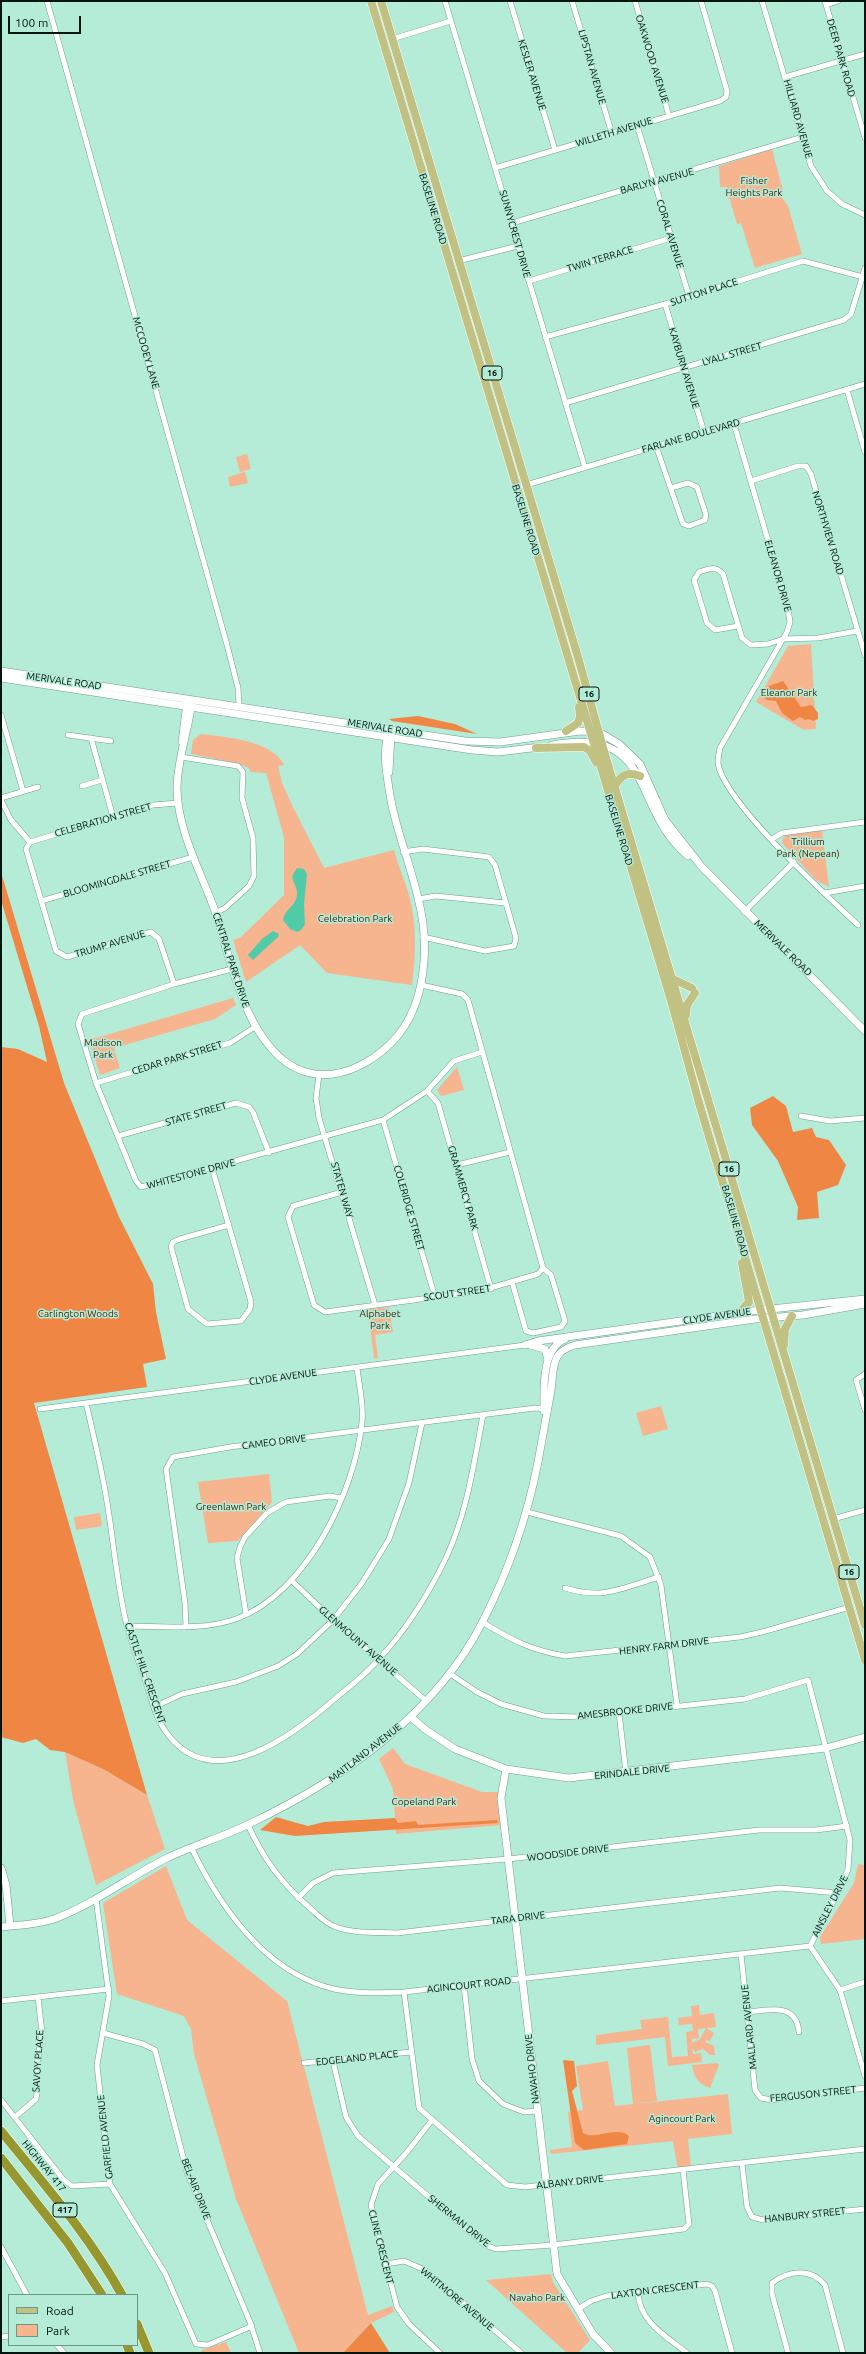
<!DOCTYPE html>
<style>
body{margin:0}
#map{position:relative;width:866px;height:2354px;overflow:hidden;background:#b5ecd8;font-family:Ubuntu,sans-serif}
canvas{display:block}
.frame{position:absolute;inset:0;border:2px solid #02150f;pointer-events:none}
.legend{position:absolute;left:8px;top:2294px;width:130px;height:52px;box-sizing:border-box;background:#b5ecd8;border:1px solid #6d9688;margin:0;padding:5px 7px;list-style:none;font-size:12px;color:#02150f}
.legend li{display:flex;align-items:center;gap:8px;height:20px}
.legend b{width:20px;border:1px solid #6d9688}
.scale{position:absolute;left:8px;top:16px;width:73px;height:18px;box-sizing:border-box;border:2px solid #02150f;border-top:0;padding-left:5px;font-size:12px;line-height:14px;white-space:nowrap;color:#02150f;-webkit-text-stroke:3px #b5ecd8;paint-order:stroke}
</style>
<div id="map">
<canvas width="866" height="2354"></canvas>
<div class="frame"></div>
<ul class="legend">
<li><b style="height:5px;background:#c0c182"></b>Road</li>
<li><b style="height:11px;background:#f6b48f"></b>Park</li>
</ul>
<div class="scale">100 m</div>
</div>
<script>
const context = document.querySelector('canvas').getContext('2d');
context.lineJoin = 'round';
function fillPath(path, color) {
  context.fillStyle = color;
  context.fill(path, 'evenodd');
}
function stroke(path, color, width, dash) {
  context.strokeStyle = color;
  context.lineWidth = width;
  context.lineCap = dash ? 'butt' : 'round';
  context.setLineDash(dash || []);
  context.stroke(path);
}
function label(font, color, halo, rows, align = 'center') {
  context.font = font + ' Ubuntu,sans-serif';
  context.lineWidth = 3;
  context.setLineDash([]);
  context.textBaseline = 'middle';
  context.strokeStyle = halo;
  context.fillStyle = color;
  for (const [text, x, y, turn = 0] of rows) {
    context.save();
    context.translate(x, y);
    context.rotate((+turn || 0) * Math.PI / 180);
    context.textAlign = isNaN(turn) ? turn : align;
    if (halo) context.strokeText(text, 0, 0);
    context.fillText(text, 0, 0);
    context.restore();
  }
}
fillPath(new Path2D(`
 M772 149 783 191 781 196 788 206 802 254 755 268 741 223 737 224 726 187H720L719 166Z
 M247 454 251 469 240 472 236 457Z
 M245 472 248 483 230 487 228 477Z
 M811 644 816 729 804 730 756 702 788 646Z
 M201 734C225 737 272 740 284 765L278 766 282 783 292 805 324 868 394 850C398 866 405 880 409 895 417 925 416 955 412 985L327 973 300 945 246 982 233 940 241 937 284 895V837L266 773 250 772 249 768 240 764 191 754 193 740Z
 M822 830 829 887 816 880 782 843 783 838 787 834Z
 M233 998 236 1005 215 1019 114 1048 120 1068 100 1075 89 1040Z
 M457 1067 464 1090 441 1096 437 1090Z
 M389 1307 393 1332 375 1335 378 1358 374 1359 368 1309Z
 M661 1406 668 1429 643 1436 636 1413Z
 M269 1474 272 1502 238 1541 208 1543 198 1482Z
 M100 1513 102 1526 76 1530 74 1517Z
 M393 1748 405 1764 482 1792H498L501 1825 396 1834 393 1789 379 1759Z
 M65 1752 105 1770 147 1795 165 1849 96 1885 73 1800Z
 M858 1864 865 1865V1939L821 1944 820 1937 854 1883Z
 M166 1866 187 1920 287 2001 368 2315 392 2306 394 2312 371 2323 343 2353H299L236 2199 194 2054 191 2029 184 2016 117 1994 103 1903Z
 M699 2005 700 2015 714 2013 716 2027 698 2029 699 2038 692 2039V2043L700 2039 706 2028 714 2033 710 2041 707 2040 705 2042 714 2046 715 2055H710L703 2049 695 2052 692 2048 693 2054 701 2053 702 2062 668 2066 665 2037 596 2045V2035L642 2029 640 2020 668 2017 672 2057 688 2056 686 2032 693 2031 692 2024 679 2025 678 2018 692 2016 691 2006Z
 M650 2045 657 2101 633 2104 627 2048Z
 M608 2061 615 2106 728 2094 732 2134 688 2139 691 2168 678 2169 673 2141 551 2154 550 2150 572 2147 568 2112 583 2110 576 2066Z
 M718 2063 719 2065 710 2088C698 2084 694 2077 692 2065Z
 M551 2274 553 2282 590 2340 578 2353H567L486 2280Z
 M226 2342 231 2353H201L202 2350Z`), '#f6b48f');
fillPath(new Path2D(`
 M783 681 801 707 812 705 818 713V719L813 721 809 719 805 720 800 717 793 721 782 713 776 701 767 700 762 696 769 686Z
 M418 716 455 724 477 734 392 721 389 719Z
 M1 872 64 1083 119 1217 153 1284 156 1312 166 1359 143 1364 147 1387 34 1403 147 1795 105 1770 65 1752 50 1750 36 1739 23 1743 1 1737V1047L18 1049 47 1062 39 1026 1 900Z
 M773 1096 786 1106 793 1132 812 1128 816 1137 829 1140 846 1165 838 1185 817 1192 819 1218 797 1220 798 1207 778 1161 752 1125 750 1108Z
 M276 1817 308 1826 324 1822 395 1818 398 1823 416 1821 418 1825 497 1820 498 1823 295 1836 260 1830Z
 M563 2060 574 2061 577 2086 572 2091 583 2133C594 2141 616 2125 629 2136L627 2144 584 2150 575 2143Z
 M371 2323 390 2353H343Z`), '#f08643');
fillPath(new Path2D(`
 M297 868 304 869 307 874 304 904 305 924 301 930 297 932 290 929 283 920C284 910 296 906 297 895 298 888 293 883 292 876Z
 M273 931 279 934 278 937 253 960 248 955 262 939Z`), '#52cca8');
const street = new Path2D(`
 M47 1 227 645 238 688 239 706
 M445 1 585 468
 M510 1 555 150
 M572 1 612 134
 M635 1 669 116
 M762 1 811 166 827 191 842 204 865 215
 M825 1 865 138
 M826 5 838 1
 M392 39 451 21
 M785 77 865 54
 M637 125 689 296
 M495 168 720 101 726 97 727 91 701 1
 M512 223 803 137
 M458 261 518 246
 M529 281 671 238
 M665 304 704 432
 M545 337 665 304 803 261 863 277
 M847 390 865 452
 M565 403 844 320 851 314 865 268
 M734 424 788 609 790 622 787 632 720 748C719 752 718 758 718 763 723 801 827 896 858 925
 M656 446 683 524 689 526 705 520 706 515 697 487 688 483 671 488
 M751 481 798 466H806L811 474 865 655
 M516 488 865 384
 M738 626 715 630 707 623 694 580 699 572C709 569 715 565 723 574L742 638 751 645 768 644 783 639 818 638 857 631
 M1 715 23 791
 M68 735 111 741
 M91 738 113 817
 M181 757 238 766 243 772 242 798 253 838 254 876 249 886 225 908 215 913
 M82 786 102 780
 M1 798 38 787
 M1 800 11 820 30 842
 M772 839 782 833 865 822
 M30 842 26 849 56 951 67 957 151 932 159 939 174 984
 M30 842 153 805 178 803
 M403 852 423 849 489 857 495 865 516 938 514 946 485 951 423 937
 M825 893 865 886
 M418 899 436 896 505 903
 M41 901 193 857
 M744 912 794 862
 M232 969 174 984 82 1014 78 1024 96 1083 136 1181 141 1187 383 1120 427 1091 454 1061 482 1052
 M319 1075 316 1098 319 1118 375 1305
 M96 1083 230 1043 255 1027
 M427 1091 438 1103 491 1289
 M801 1116 830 1121 865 1118
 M383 1120 435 1297
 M118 1136 236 1103 249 1107 253 1112 269 1153
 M457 1165 510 1152
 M212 1168 251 1302 250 1309 241 1321 207 1324 188 1309 171 1247 173 1242 180 1239 229 1225
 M342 1192 293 1206 288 1217 314 1305 325 1312 480 1291 538 1274 543 1268 468 1000 462 994 421 985
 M512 1282 526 1331 533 1333 561 1327 565 1321 551 1275 543 1268
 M865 1374 856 1380 865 1410
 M86 1403C92 1429 98 1454 103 1480 113 1528 115 1578 127 1626 132 1644 139 1662 145 1679 151 1697 155 1717 166 1732 213 1798 295 1734 337 1697 352 1685 367 1673 379 1659 406 1630 429 1593 446 1558 467 1513 474 1463 483 1415
 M40 1409 525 1345
 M527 1512 621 1536 650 1557 661 1585 677 1705
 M833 1519 865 1510
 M291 1580 333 1620 425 1700
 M565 1588C603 1600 622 1588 659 1577
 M246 1614 237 1558 240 1547 245 1537 267 1513 286 1502 330 1496 341 1498
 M482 1622C512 1640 530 1650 565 1656L740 1637 762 1632 850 1607
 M127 1626C163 1626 201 1631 236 1619 306 1594 355 1492 362 1422 364 1405 359 1385 357 1368
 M186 1627 185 1603 166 1469 173 1457 230 1447 535 1408 547 1409
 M449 1673 477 1692 501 1704 544 1716 579 1717 745 1699 808 1680 850 1840 848 1869 843 1882 810 1946
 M154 1707 182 1694 236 1682 278 1666 297 1654 333 1620 362 1583 389 1539 409 1483 422 1423
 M619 1713 626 1773
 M248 1825C264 1860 282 1884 311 1909 319 1916 326 1924 336 1927 355 1934 377 1932 397 1933L780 1888 838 1893
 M191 1847C220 1907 266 1973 334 1989 358 1994 381 1993 404 1992L810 1946
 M298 1898 313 1883 333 1873 508 1859 759 1830H816L847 1826
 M96 1899 109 1996 97 2065 110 2184 165 2273 196 2344 208 2345 252 2326
 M810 1946 840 1990 865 2076
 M741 1954 755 2090 761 2098 772 2100 865 2088
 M464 1985 472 2059 479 2081 503 2104 524 2112 537 2111
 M840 1990 865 1982
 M404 1992 419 2108 507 2185 525 2187 865 2149
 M1 2001 109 1989
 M748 2012C769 2010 796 2002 799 2032
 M103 2033 143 2044 155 2050 187 2172 250 2322 260 2353
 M333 2061 346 2117 358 2136 485 2245 496 2249 553 2245 684 2229 689 2224 683 2170
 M304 2063 411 2052
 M1 2100 63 2179 72 2186 110 2184
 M15 2117 36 2099 37 2094V2063L42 2033 38 1997
 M432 2120 407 2152 378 2184 371 2205 397 2307 409 2324 440 2353
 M742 2164 747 2207 752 2217 763 2220 865 2209
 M1 2247 27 2295
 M386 2264 404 2261 425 2270 521 2353
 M638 2292C639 2322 666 2336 687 2353
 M578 2309 591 2301 606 2296 707 2284 712 2286 715 2291 732 2353
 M1 2337 9 2336
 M57 2345 64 2353
 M788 2353 772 2294V2283C789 2270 811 2268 825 2285L843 2353`);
const secondary = new Path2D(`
 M1 671 465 741 500 742 580 731 599 732 619 744 640 764 665 820 701 866 865 1031
 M1 678 472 750 498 752 540 747
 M189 699 191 708C187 735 177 761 177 789 178 832 201 872 215 911 222 931 226 951 233 971 243 1000 251 1025 271 1048 287 1067 308 1077 333 1074 356 1071 378 1057 394 1040 427 1004 430 944 418 898 409 859 393 823 388 782 385 765 383 745 390 729
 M182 742 187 703
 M552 745C657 726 630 808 688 856
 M389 772 391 734
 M525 1345 538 1341 752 1311 865 1299
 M530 1345 545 1349 548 1360
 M544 1411C544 1390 541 1349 565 1339
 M411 1717 426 1730 455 1749 506 1769 569 1778 826 1748 865 1737
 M506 1769 501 1798 557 2274 593 2334 611 2353
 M1 1868 6 1885 10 1926
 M1 1927C19 1925 37 1925 54 1919 94 1904 129 1877 167 1858 194 1845 223 1837 249 1824 342 1780 436 1714 483 1621 509 1570 527 1518 538 1462 542 1440 546 1418 550 1396 553 1384 551 1369 557 1357 561 1350 568 1347 575 1345L755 1319 803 1315 865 1304`);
const primary = new Path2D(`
 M371 1 670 997 699 1103 865 1660
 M381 1 578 657 604 751 865 1625
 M566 731 578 723 580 717 579 707
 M536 748 584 747 590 751 596 762
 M615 786C621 775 627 771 640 776
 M673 979 692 988
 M686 1015 687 1005 695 993
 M739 1313 749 1302 742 1263
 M784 1345 785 1329 792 1316`);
const highway = new Path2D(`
 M1 2131C44 2184 89 2235 122 2295
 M1 2158 68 2243 102 2295
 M137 2324 149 2353
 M127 2345 130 2353`);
stroke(street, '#6ba08d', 6);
stroke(secondary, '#6ba08d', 8);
stroke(primary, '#fff', 9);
stroke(highway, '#fff', 10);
stroke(street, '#fff', 5);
stroke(secondary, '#fff', 7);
stroke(primary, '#c0c182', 8);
stroke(highway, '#96972f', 9);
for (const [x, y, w] of [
 [492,373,20],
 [589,694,20],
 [729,1169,20],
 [849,1572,20],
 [65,2210,24]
]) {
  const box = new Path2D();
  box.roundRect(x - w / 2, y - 7, w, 14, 3);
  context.fillStyle = '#b5ecd8';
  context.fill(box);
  stroke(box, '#02150f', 1);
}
label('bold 9px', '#02150f', null, [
 ["16",492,373],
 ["16",589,694],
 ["16",729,1169],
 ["16",849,1572],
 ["417",65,2210]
]);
label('10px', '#02150f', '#b5ecd8', [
 ["DEER PARK ROAD",841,58,74],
 ["OAKWOOD AVENUE",652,59,73],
 ["LIPSTAN AVENUE",592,67,74],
 ["KESLER AVENUE",532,75,73],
 ["HILLIARD AVENUE",798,119,74],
 ["WILLETH AVENUE",614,132,-17],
 ["BARLYN AVENUE",657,181,-15],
 ["BASELINE ROAD",433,209,73],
 ["SUNNYCREST DRIVE",515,234,74],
 ["CORAL AVENUE",670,234,73],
 ["TWIN TERRACE",600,259,-17],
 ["SUTTON PLACE",704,292,-18],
 ["MCCOOEY LANE",146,353,74],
 ["LYALL STREET",732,354,-16],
 ["KAYBURN AVENUE",684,368,73],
 ["FARLANE BOULEVARD",691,436,-16],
 ["BASELINE ROAD",526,520,73],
 ["NORTHVIEW ROAD",828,533,73],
 ["ELEANOR DRIVE",778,576,74],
 ["MERIVALE ROAD",64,681,8],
 ["MERIVALE ROAD",385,728,9],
 ["CELEBRATION STREET",103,820,-16],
 ["BASELINE ROAD",619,830,73],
 ["BLOOMINGDALE STREET",117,879,-16],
 ["TRUMP AVENUE",110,944,-17],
 ["MERIVALE ROAD",783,948,44],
 ["CENTRAL PARK DRIVE",231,960,72],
 ["CEDAR PARK STREET",177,1058,-17],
 ["STATE STREET",196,1114,-16],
 ["WHITESTONE DRIVE",191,1174,-15],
 ["GRAMMERCY PARK",463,1188,74],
 ["STATEN WAY",342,1190,74],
 ["COLERIDGE STREET",409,1208,74],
 ["BASELINE ROAD",735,1221,74],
 ["SCOUT STREET",457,1293,-8],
 ["CLYDE AVENUE",717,1316,-8],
 ["CLYDE AVENUE",283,1377,-8],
 ["CAMEO DRIVE",274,1442,-7],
 ["GLENMOUNT AVENUE",358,1641,41],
 ["HENRY FARM DRIVE",664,1646,-7],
 ["CASTLE HILL CRESCENT",145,1673,71],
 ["AMESBROOKE DRIVE",625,1711,-6],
 ["MAITLAND AVENUE",365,1753,-38],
 ["ERINDALE DRIVE",632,1772,-6],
 ["WOODSIDE DRIVE",568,1853,-7],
 ["AINSLEY DRIVE",830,1906,-63],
 ["TARA DRIVE",518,1918,-7],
 ["AGINCOURT ROAD",469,1985,-6],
 ["MALLARD AVENUE",749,2027,-96],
 ["EDGELAND PLACE",357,2058,-6],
 ["SAVOY PLACE",38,2061,-86],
 ["NAVAHO DRIVE",532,2069,-96],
 ["FERGUSON STREET",813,2094,-6],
 ["GARFIELD AVENUE",105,2137,-96],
 ["HIGHWAY 417",44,2166,51],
 ["ALBANY DRIVE",570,2182,-6],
 ["BEL-AIR DRIVE",196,2189,69],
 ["HANBURY STREET",805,2215,-6],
 ["SHERMAN DRIVE",459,2221,39],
 ["CLINE CRESCENT",381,2247,76],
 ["LAXTON CRESCENT",655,2290,-7],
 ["WHITMORE AVENUE",457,2299,40]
]);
label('10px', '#451c01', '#b5ecd8', [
 ["Fisher",754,181],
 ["Heights Park",754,193],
 ["Eleanor Park",789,693],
 ["Trillium",808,842],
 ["Park (Nepean)",808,854],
 ["Celebration Park",355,919],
 ["Madison",103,1043],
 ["Park",103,1055],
 ["Carlington Woods",78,1314],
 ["Alphabet",380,1314],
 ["Park",380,1326],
 ["Greenlawn Park",231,1507],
 ["Copeland Park",424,1802],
 ["Agincourt Park",682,2119],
 ["Navaho Park",537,2298]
]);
</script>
